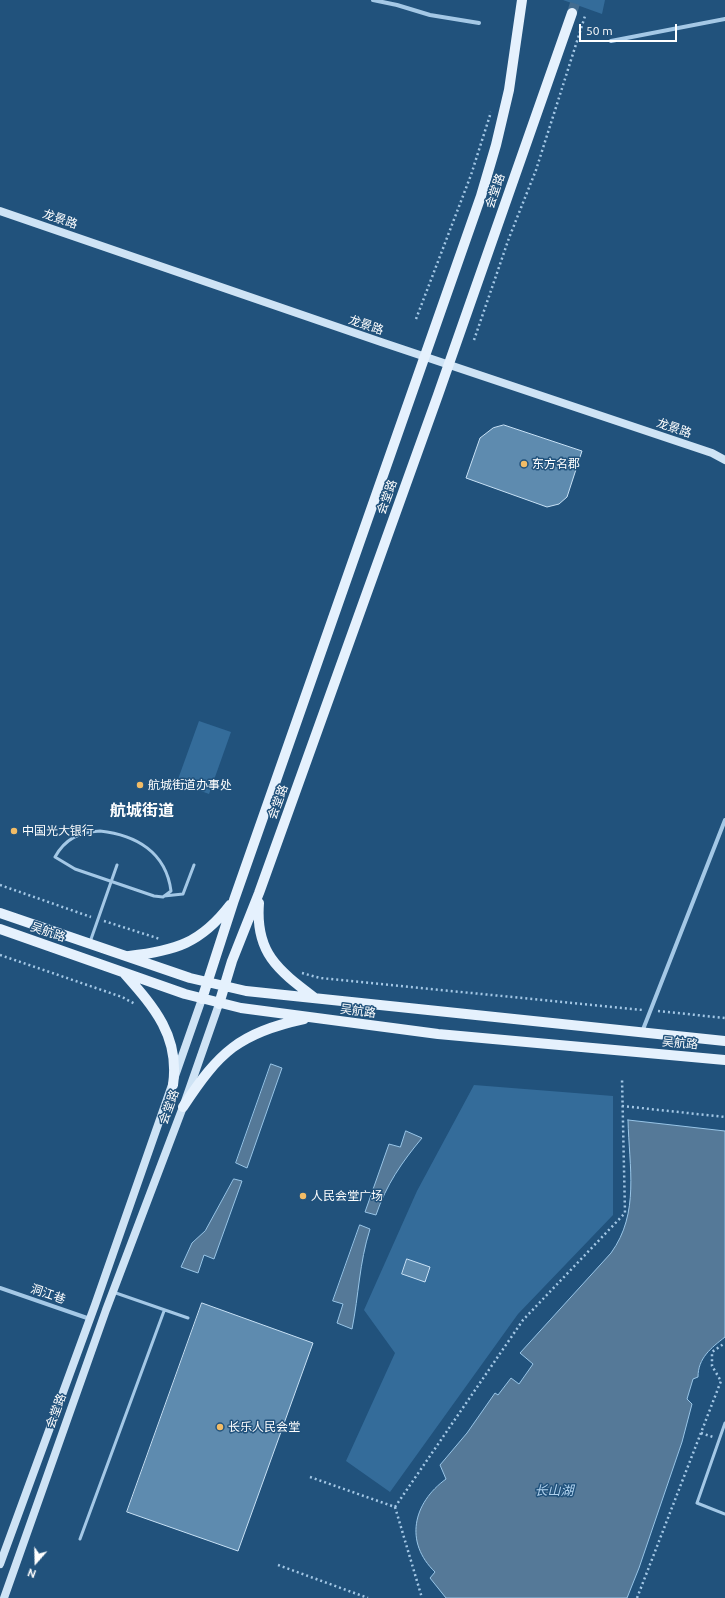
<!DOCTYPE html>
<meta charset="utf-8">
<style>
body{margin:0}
#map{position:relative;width:725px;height:1598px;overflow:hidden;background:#21527c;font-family:Ubuntu,sans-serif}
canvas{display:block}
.north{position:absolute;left:16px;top:1542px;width:40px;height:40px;-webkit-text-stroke:3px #21527c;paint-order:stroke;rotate:200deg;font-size:11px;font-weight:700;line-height:16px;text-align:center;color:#fff}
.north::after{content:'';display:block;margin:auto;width:14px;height:18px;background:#fff;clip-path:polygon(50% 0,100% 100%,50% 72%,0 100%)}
.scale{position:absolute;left:579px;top:24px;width:98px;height:18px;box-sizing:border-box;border:2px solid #fff;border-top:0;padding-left:5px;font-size:12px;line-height:14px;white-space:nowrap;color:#fff;-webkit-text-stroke:3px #21527c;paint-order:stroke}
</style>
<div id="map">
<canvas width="725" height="1598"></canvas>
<div class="north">N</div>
<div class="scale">50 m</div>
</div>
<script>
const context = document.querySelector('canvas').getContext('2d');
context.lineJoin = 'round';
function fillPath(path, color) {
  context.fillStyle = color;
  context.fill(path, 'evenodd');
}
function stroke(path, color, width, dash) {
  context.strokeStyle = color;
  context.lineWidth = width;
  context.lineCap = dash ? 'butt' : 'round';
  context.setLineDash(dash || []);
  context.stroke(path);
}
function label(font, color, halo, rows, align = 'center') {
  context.font = font + ' Ubuntu,"Noto Sans SC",sans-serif';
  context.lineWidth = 3;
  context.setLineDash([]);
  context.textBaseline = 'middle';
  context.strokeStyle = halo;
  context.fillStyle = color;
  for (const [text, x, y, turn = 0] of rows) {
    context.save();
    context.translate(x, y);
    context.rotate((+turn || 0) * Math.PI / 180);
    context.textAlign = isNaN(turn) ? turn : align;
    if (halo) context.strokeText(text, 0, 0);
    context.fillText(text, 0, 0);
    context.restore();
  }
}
fillPath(new Path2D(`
 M563 0H605L602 14Z
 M199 721 231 732 209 794 177 782Z
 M474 1085 613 1096V1215L518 1314 390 1492 346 1461 395 1353 364 1310 417 1191Z`), '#346c9a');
const water = new Path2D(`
 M271 1064 282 1068 247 1168 236 1163Z
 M628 1120 725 1131V1337C711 1348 698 1358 698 1377L693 1379 687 1399 692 1404 682 1442 639 1568 627 1598H446L430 1578 435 1572C404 1542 413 1503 446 1479L440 1465 467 1433 495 1393 498 1395 511 1378 519 1384 533 1364 520 1353 611 1253C640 1213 629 1167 628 1120Z
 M406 1131 422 1138C402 1162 386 1185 376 1215L365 1212 389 1144 400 1147Z
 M234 1179 242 1181 214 1259 204 1255 198 1273 181 1267 192 1243 205 1231Z
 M360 1225 370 1229C359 1264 359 1294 352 1329L337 1323 343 1304 333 1301Z`);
fillPath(water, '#557998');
stroke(water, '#98c5e7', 1);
const building = new Path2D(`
 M504 425 582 451 567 497 559 504 547 507 466 478 480 438 493 428Z
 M407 1259 430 1267 425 1282 402 1274Z
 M202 1303 313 1343 238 1551 127 1512Z`);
fillPath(building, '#5e8baf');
stroke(building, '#c8e1f5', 1);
stroke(new Path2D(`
 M572 13 576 0`), '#426c90', 10, [10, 5]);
stroke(new Path2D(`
 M416 319 471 175 491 112
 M474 340 509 238 536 170 585 16
 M0 885 91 917
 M104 921 160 939
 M0 955 122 997 135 1004
 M302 973 320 978 643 1010
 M658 1011 725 1018
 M622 1106 725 1117
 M701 1433 713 1437
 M310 1477 395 1507
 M395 1507 523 1320 625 1213 622 1078
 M395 1507 422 1598
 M278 1565 368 1598
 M637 1598 721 1381 712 1366V1352L725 1343`), '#a4c8e6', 2.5, [2, 3]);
stroke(new Path2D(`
 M100 831C136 835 166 852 171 891L163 897 154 896 75 869 55 857C65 839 79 832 100 831Z
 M164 896 183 894 194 865
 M90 942 117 865
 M113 1292 188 1318
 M725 1423 697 1503 725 1514
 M80 1539 164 1311`), '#a4c8e6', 3);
stroke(new Path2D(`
 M373 0 397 5 430 15 479 23
 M611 41 725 19
 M642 1032 725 820
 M0 1288 90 1319`), '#a4c8e6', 4);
stroke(new Path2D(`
 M0 211 381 342 712 453 725 460
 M0 1564 95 1305 202 999
 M4 1598 106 1310 183 1107 219 1004`), '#cee3f5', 8);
stroke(new Path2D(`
 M259 903C255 953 278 970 315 998
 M0 913 190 978 246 991 725 1041
 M0 929 185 994 241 1008 438 1034 725 1060
 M129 956C175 951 201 943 230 905
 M124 973C154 1007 180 1036 173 1085
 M202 999 234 900 481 196 496 145 509 90 522 0
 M219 1004 232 961 259 893 438 395 572 13
 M183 1107C219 1052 239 1033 304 1019`), '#e5f1fd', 10);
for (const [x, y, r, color] of [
 [524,464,4,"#f2bc66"],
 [140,785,4,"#f2bc66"],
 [14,831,4,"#f2bc66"],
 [303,1196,4,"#f2bc66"],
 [220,1427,4,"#f2bc66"]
]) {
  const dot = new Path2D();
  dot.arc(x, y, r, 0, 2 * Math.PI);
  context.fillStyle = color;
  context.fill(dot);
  stroke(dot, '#21527c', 1.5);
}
label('12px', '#fff', '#21527c', [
 ["会堂路",495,191,-71],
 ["龙景路",60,219,19],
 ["龙景路",366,325,19],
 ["龙景路",674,428,19],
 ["会堂路",387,497,-70],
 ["会堂路",278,802,-70],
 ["吴航路",48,932,19],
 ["吴航路",358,1011,7],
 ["吴航路",680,1043,5],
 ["会堂路",169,1107,-70],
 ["洞江巷",48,1294,19],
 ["会堂路",56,1411,-70]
]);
label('12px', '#fff', '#21527c', [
 ["东方名郡",532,464],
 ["航城街道办事处",148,785],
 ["中国光大银行",22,831],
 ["人民会堂广场",311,1196],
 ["长乐人民会堂",228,1427]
], 'left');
label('italic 13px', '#b0d2ee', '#21527c', [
 ["长山湖",554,1491]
]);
label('bold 16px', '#fff', '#21527c', [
 ["航城街道",142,811]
]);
</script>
